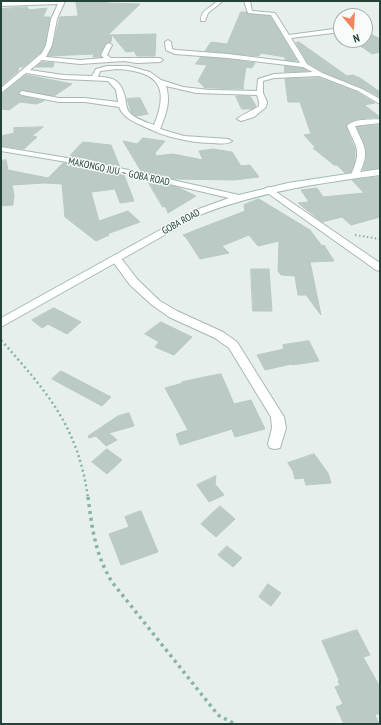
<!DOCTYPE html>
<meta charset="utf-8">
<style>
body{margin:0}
#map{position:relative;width:381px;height:725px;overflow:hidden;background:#e6efeb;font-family:"PT Sans Narrow",sans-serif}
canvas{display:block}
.frame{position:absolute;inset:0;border:2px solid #24423a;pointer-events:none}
.north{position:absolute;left:333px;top:8px;width:40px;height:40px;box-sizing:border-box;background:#f7fbf9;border:1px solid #a3b1ad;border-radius:50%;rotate:162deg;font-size:11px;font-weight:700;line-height:16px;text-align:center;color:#24423a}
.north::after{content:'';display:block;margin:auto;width:14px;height:18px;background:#f4845f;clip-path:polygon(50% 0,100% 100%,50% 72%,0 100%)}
</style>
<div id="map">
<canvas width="381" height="725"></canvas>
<div class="frame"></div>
<div class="north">N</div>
</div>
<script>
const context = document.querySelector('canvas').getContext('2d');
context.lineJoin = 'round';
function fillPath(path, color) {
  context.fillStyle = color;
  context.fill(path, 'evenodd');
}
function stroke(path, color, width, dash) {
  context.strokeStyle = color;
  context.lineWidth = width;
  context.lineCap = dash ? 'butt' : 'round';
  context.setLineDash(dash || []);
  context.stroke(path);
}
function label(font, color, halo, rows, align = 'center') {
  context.font = font + ' "PT Sans Narrow",sans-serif';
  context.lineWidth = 3;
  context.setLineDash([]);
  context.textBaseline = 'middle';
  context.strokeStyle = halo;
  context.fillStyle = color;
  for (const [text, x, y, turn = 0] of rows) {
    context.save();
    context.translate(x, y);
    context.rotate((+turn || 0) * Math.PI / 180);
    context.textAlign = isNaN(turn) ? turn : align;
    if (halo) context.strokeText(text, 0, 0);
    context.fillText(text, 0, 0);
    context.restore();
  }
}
const building = new Path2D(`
 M76 1H106L107 3 140 4 108 35 156 34 155 56H137L134 51 126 52 112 35 111 42H108L105 44 100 54 101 57H93L94 54 48 56 53 45 60 17 78 16Z
 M27 7 29 10 47 8 43 17H50L45 45 41 52 23 67H19L18 71 1 86V9Z
 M241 12H246L248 14 270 16 297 61 285 60V57L261 53 259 56 205 51 211 42 227 44Z
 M365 31 380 39V52L372 54 352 40H365Z
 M299 42 347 76 353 75 360 78 380 92V97L363 88 323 72 308 63 296 43Z
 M201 57 228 59 255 63 252 68 246 67 243 87 244 89 209 88H205L198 81 207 65 196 64Z
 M42 62 54 63 53 67H36Z
 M285 66 303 68 307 71 285 72Z
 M26 75 32 76 72 84 54 96 21 90 18 93 21 96 44 101 36 104 20 102 9 110 1 109V94Z
 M319 78 357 92 375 103 364 105 380 117 357 119 349 122 346 126 355 150V160L351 172 345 173 337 165H334L313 148H316L304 135 311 134 300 102H288L285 79Z
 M236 96H250L256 106 252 109H242Z
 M140 98 148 114 136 116 131 112 127 99Z
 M380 125V168L363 170 366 160V150L357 127Z
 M43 127 32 136 37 137 24 149 1 146V136L14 133V128Z
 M143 138 165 141 155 153 156 156 173 154 203 160 199 151 213 149 232 152 241 166 250 165 259 177 234 180 175 179 141 171 123 141 137 144Z
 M83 142 111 145 120 167 69 157Z
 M6 160 8 170 48 178 63 163 124 175 134 201 120 203 115 189 91 192 99 221 128 211 140 222 107 234 109 235 96 241 65 217 62 184 44 183 12 185 14 195 13 205 1 206V161Z
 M380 177V217L351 225 342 217 322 222 298 203 309 202 301 190 317 188 323 197 364 193 352 180Z
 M147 180 177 187 196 196 168 213 165 206 163 207Z
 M259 199 310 230 322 246 324 245 334 261 310 262 321 315 306 295H298L295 276 281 275 278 271 279 241 258 246 249 235 222 246 229 253 200 259 187 239 183 235 245 211 244 205Z
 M251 269H269L272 311H253Z
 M54 308 81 322 67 334 48 324 42 328 32 320Z
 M161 322 192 337 174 355 155 347 159 342 145 334Z
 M309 341 319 361 292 365 291 364 265 370 257 355 284 349 283 345Z
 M61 371 111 397 102 406 52 379Z
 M221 374 234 404 251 400 265 429 235 437 232 429 180 445 176 434 188 430 165 388 183 383 182 382Z
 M129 413 134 426 109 433 117 440 106 446 96 436 89 438 88 436 118 416Z
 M107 449 122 460 107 474 92 462Z
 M314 454 328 473 331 483 306 485 304 478 295 479 293 471 288 463Z
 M216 476 215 484 224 495 209 502 197 485Z
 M220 506 235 519 216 537 201 524Z
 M141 511 158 552 121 565 109 534 129 527 125 517Z
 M227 546 242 558 233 567 218 555Z
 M268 584 281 593 271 606 259 597Z
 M357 630 370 655 363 657 380 687V713L375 715 379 724H344L336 707 343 704 335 687 340 685 338 681 339 680 322 641Z`);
fillPath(building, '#bbcac4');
stroke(building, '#b8c9c2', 1);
const street = new Path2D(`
 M65 1 57 19 52 45 46 57 80 60 104 58 101 55 106 45 109 43 112 45 107 55 111 58H160L163 60 160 62 137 63 124 61 80 64 42 60 30 70 63 75 92 76 96 69 107 66H128L150 72 161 80 183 87 209 90 257 91 258 79 274 74 313 72 303 67 228 58 175 54 166 50 165 42 168 40 171 42 172 49 176 50 228 54 300 63 271 15 248 13 244 1H250L252 11 275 13 289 35 341 28V32L291 38 307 64 322 73 362 89 380 99V104L358 91 319 76 274 78 263 81V93L267 102 266 107 254 117 241 121 237 119C243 114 252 111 259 106V102L257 95 196 93 166 86C171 102 166 114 160 129L184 136 228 139 232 141C227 145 217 143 211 143 186 142 165 137 143 126 132 121 124 118 119 107L85 102H59L22 95 19 93 22 91 59 98H85L118 102 116 90 108 81 63 79 26 73 1 93V88L42 53 46 45 51 19 58 4 1 6V2ZM117 69C158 71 170 87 154 125 146 122 135 119 129 112 126 107 126 103 125 97 121 81 114 77 98 77L100 71Z
 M217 1H223L208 13 205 21H201C200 10 211 8 217 1Z
 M380 119V123L355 126C365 149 370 150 359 175L358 177H352L351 175C362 150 357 149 347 126 354 118 370 120 380 119Z
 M269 187 380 263V271L376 270 266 192 265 190 266 188Z
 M116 256 120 257 138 280 160 301 177 311 223 332 237 342 284 417 286 428 280 448 275 449 270 448 268 444 272 428 271 417 229 348 215 338 169 317 152 305 130 285 111 259Z`);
const secondary = new Path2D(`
 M1 147 97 163 239 195 288 183 380 169V175C319 183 260 192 202 214L1 327V318L196 210 229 198 97 167 1 151Z`);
stroke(street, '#a8b8b2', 2);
stroke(secondary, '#a4bbb3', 2);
stroke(new Path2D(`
 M355 235 380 239`), '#86b3a5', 2, [1.5, 2.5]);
stroke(new Path2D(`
 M1 340C47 392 78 426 88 498`), '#86b3a5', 2.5, [2, 3]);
stroke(new Path2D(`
 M88 497C92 528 95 554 112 582L218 715 235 724`), '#86b3a5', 3.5, [3, 4]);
fillPath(street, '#fff');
fillPath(secondary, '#fff');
label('10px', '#24423a', '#f7fbf9', [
 ["MAKONGO JUU – GOBA ROAD",119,172,12],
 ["GOBA ROAD",181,222,-29]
]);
</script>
